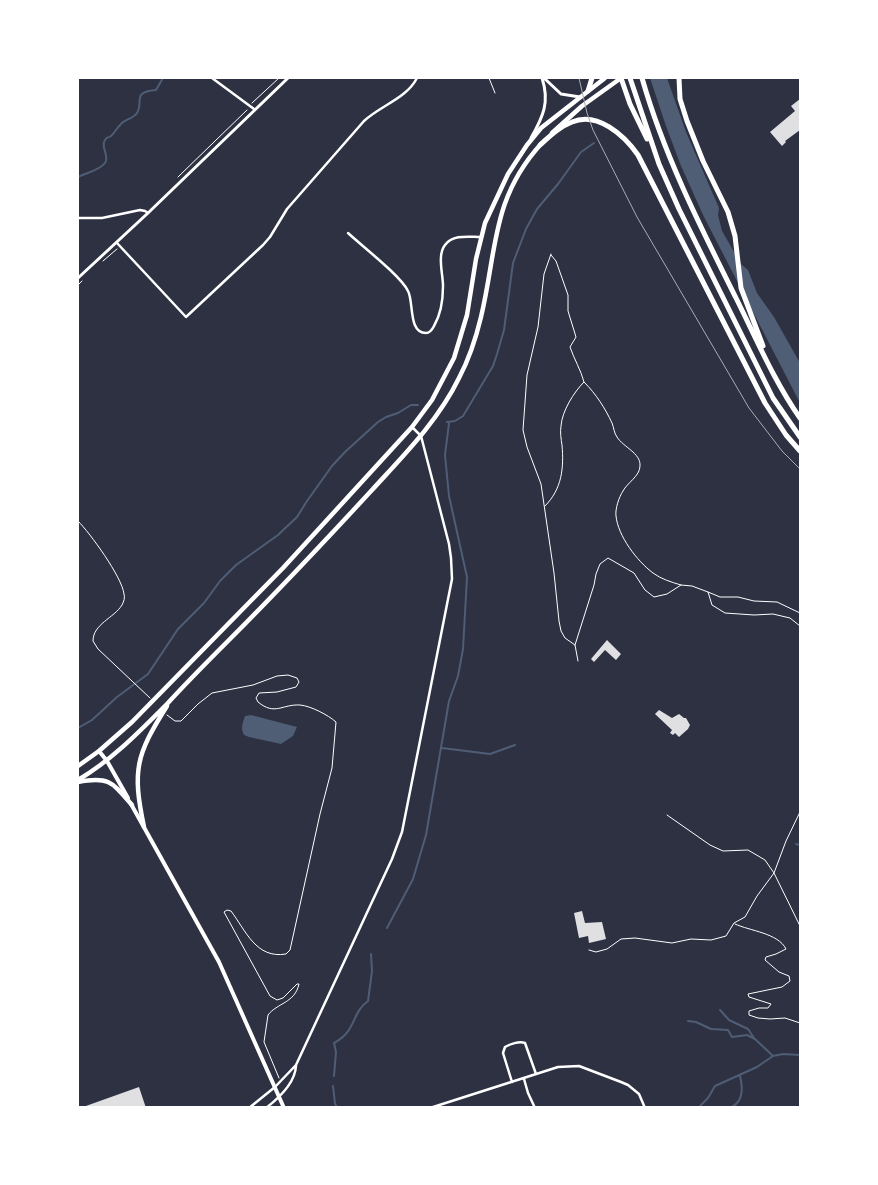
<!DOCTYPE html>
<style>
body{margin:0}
#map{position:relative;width:878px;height:1185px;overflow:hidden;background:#2d3142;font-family:"Exo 2",sans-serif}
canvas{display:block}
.frame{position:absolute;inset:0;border:79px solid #fff;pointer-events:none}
</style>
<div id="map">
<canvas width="878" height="1185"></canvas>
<div class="frame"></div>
</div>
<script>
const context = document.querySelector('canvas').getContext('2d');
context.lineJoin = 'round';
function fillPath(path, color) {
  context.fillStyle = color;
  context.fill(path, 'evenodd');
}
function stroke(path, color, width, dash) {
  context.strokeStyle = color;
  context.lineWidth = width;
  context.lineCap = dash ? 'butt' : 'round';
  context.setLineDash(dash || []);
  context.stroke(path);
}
fillPath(new Path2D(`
 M650 78H667L686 132 719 208 718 215 722 231 741 264 748 270 757 293 774 317 800 363V403L704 217 681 166 666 126Z
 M251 715 297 727 293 736 281 744 249 737 244 735C240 728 243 722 245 716Z`), '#4f5d75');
stroke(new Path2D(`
 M78 177C86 173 100 170 105 163 110 156 100 147 105 140 106 137 108 138 111 136 115 132 117 128 121 124 125 119 133 119 137 113 144 102 131 92 156 90L163 78
 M447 422 455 421 463 416 493 366 497 354 504 330 513 263 526 229 537 209 558 184 581 152 594 143
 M78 728 92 720 117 697 148 674 178 629 204 603 220 581 236 565 278 535 297 517 307 501 332 466 345 452 378 422 386 417 398 413 411 405H418
 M442 748 490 754 515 745
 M796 844 800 845
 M387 928 413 879 426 835 449 701 458 676 463 649 467 577 449 496 445 455 449 423
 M720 1010 729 1020 748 1029 754 1038
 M688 1021 696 1022 711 1029 728 1030 732 1037 747 1035 755 1039 773 1056
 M334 1076 336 1052 334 1043C357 1031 351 1013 368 1001L372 971 371 954
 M333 1086 335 1104 338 1108
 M698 1108 708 1098 715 1086 757 1067 773 1056 783 1054 800 1055
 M729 1108C744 1103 743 1088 740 1076`), '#4f5d75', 2);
fillPath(new Path2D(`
 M800 99V130L785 141 786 142 782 146 770 132 795 111 791 106Z
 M607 640 621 654 616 660 605 650 594 662 591 659Z
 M659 710 672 718 679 714 684 718H686L690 725 688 729 679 737 675 733 673 735 670 733 672 730 655 714Z
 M582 911 585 923 602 922 606 939 589 943 588 936 579 938 574 913Z
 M139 1087 146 1108H83V1107Z`), '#e0e0e3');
stroke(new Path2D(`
 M252 103 279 78
 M178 177 247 110
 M551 254 544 274 538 327 527 375 523 430 527 447 541 484 554 573 559 621 561 631 565 638 575 645 578 661
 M551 255 556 261 568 295V311L576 337 570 347C574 359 581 370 584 382
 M103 261 117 249
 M78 285 82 281
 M545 506C562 489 564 468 562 445 561 439 560 432 561 426 562 411 574 392 584 382 596 394 605 408 612 423 614 428 614 433 617 437 623 447 641 453 640 466 640 476 627 483 623 491 619 497 615 509 616 516 618 536 637 561 653 573 661 579 671 582 681 585
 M78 521C90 533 122 577 124 594 125 598 124 601 122 605 114 618 93 624 93 641L98 649 150 698
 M708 592 720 597H738L754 601 777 602 800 613
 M575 645 594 585 596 574 600 564 608 558 634 573 645 590 654 597 667 594 681 585 692 586 708 592 712 605 725 613 754 615 773 614 790 618 800 626
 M167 715 175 721H181L198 704 212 693 253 685 277 676 288 675 297 678 299 682 296 687 277 692 259 693 256 698 258 702C275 716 282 704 300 705 311 706 328 715 336 722L332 768 320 814 290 950 286 954C256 959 246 931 231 911L227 910 224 912 270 996 277 1000 283 998 297 984H299C295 1003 277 1003 268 1015L264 1042 279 1078
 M667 815 710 845 723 851 748 850 765 860 774 873 800 926
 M735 924C750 931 778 933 786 949L776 954 766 957 765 960 779 972 789 976 790 981 782 987 748 994 749 997 771 1004 768 1008H759L749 1011V1015L758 1018 770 1019 785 1018 800 1023
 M589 950 596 952 607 949 621 939 635 938 672 943 691 939 711 940 726 936 734 923 745 917 757 896 774 873 786 841 800 812`), '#fff', 1);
stroke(new Path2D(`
 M489 78 495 93`), '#fff', 1);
stroke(new Path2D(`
 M212 78 254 109
 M78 218H102L140 210 145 211 148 213
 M348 233C362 246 401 276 408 291 414 302 408 333 426 333 430 333 432 330 434 326 441 314 443 300 443 286 443 274 437 255 445 245 453 234 469 237 481 237
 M117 243 186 317 263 245 270 237 287 209 364 121C381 105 406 99 417 78
 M524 1079 528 1093 535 1108
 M512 1082 503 1053 505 1047C510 1044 519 1041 525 1043L536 1074
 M249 1108 275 1087 296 1065 392 859 402 832 452 579 451 558 449 544 421 436 412 427
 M266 1108C279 1098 295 1083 296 1066
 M430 1108 558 1067 579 1066 621 1082 628 1085 639 1094 645 1108`), '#fff', 2.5);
stroke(new Path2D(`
 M544 78 561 94 580 97
 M531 138C543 117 550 102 542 78
 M78 278 148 213 288 78`), '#fff', 3);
stroke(new Path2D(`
 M99 751 107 761 128 798
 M131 804 219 962 284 1108`), '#fff', 4);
stroke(new Path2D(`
 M552 133 582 106 621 78
 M78 766 99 751 132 722 283 568 412 427 432 400 454 358 467 315 476 259 485 223 508 174 527 145 541 128 605 78
 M78 780C112 760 139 732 167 704 187 682 208 661 229 640 278 591 325 541 372 490 404 455 438 421 459 378 469 359 476 338 481 317 497 251 491 199 541 144
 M78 782C109 776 112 782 132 805
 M144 827C132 770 136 755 167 706`), '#fff', 4.5);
stroke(new Path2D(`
 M621 78 630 104 647 139
 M630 78 659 164 679 209 773 398 800 437
 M642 78C664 155 700 226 736 298 756 338 774 381 800 418
 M679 78 680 99 687 121 703 161 728 212 735 236 741 288 763 346
 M588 91 592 78
 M540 145C550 136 559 127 572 122 597 111 624 135 638 155L765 403 786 435 800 451`), '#fff', 5);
stroke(new Path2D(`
 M579 78 587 113 593 130 637 217 749 408 782 451 800 469`), '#abadb3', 1);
</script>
